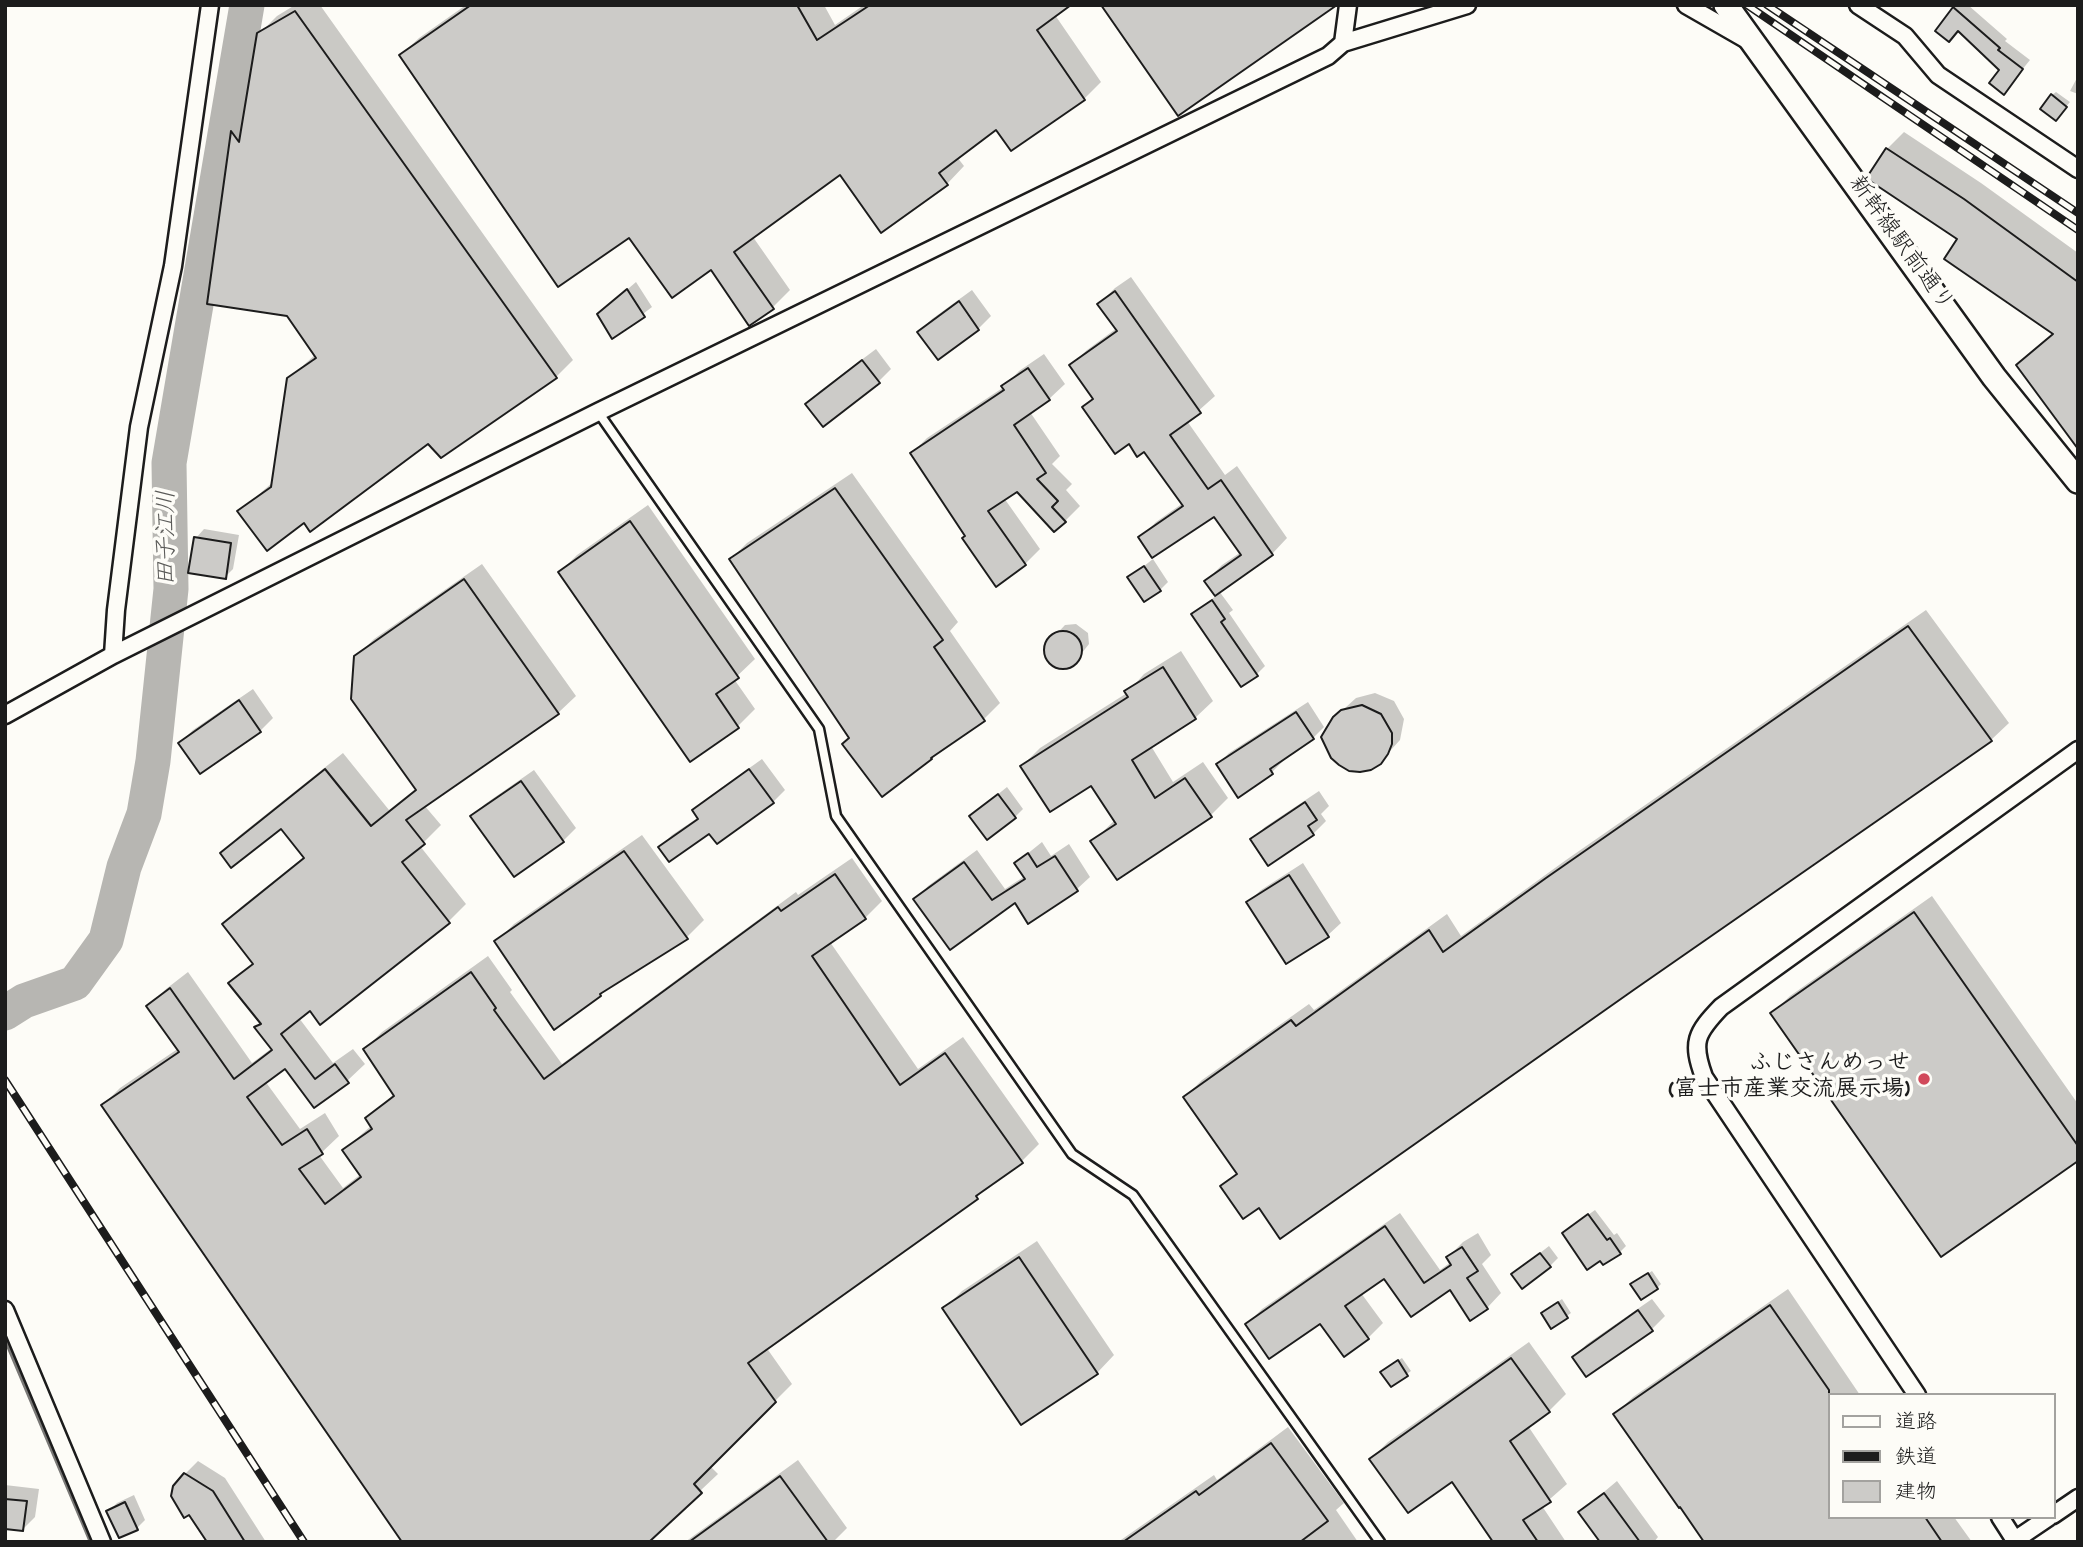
<!DOCTYPE html>
<meta charset="utf-8">
<style>
body{margin:0}
#map{position:relative;width:2083px;height:1547px;overflow:hidden;background:#fdfcf7;font-family:Dekko,"Klee One",sans-serif}
canvas{display:block}
.frame{position:absolute;inset:0;border:7px solid #1c1c1c;pointer-events:none}
.legend{position:absolute;left:1828px;top:1393px;width:228px;height:126px;box-sizing:border-box;background:#fdfcf7;border:2px solid #a3a29f;margin:0;padding:9px 12px;list-style:none;font-size:21px;color:#1c1c1c}
.legend li{display:flex;align-items:center;gap:14px;height:35px}
.legend b{width:35px;border:2px solid #a3a29f}
</style>
<div id="map">
<canvas width="2083" height="1547"></canvas>
<div class="frame"></div>
<ul class="legend">
<li><b style="height:9px;background:#fdfcf7"></b>道路</li>
<li><b style="height:9px;background:#1c1c1c"></b>鉄道</li>
<li><b style="height:19px;background:#cccbc8"></b>建物</li>
</ul>
</div>
<script>
const context = document.querySelector('canvas').getContext('2d');
context.lineJoin = 'round';
function fillPath(path, color) {
  context.fillStyle = color;
  context.fill(path, 'evenodd');
}
function stroke(path, color, width, dash) {
  context.strokeStyle = color;
  context.lineWidth = width;
  context.lineCap = dash ? 'butt' : 'round';
  context.setLineDash(dash || []);
  context.stroke(path);
}
function label(font, color, halo, rows, align = 'center') {
  context.font = font + ' Dekko,"Klee One",sans-serif';
  context.lineWidth = 7;
  context.setLineDash([]);
  context.textBaseline = 'middle';
  context.strokeStyle = halo;
  context.fillStyle = color;
  for (const [text, x, y, turn = 0] of rows) {
    context.save();
    context.translate(x, y);
    context.rotate((+turn || 0) * Math.PI / 180);
    context.textAlign = isNaN(turn) ? turn : align;
    if (halo) context.strokeText(text, 0, 0);
    context.fillText(text, 0, 0);
    context.restore();
  }
}
fillPath(new Path2D(`
 M295 5H320L573 360 556 377 441 456 429 442 240 511 273 482 288 379 316 354 288 314 209 302 233 131 244 120 259 34 277 16Z
 M466 5H824L835 25 864 5H1068L1055 15 1101 82 1084 99 997 128 957 157 964 166 947 184 840 172 753 237 790 290 773 307 711 267 630 235 401 55 419 38Z
 M1957 5H1968L2007 39 2005 41 2030 60 2004 92 2001 70 1954 8Z
 M2078 76V94L2070 91Z
 M2056 92 2070 102 2059 115 2052 95Z
 M1904 132 1981 183 2078 253V446L2018 366 2054 332 1960 238 1887 149Z
 M1131 277 1215 396 1187 421 1225 475 1237 466 1287 538 1272 554 1219 591 1233 610 1229 613 1265 666 1257 674 1193 614 1217 595 1206 581 1222 565 1241 552 1215 515 1141 537 1156 522 1183 503 1145 449 1129 441 1084 407 1094 397 1071 365 1087 350 1117 328 1099 304 1115 288Z
 M636 282 652 307 613 337 608 306Z
 M972 290 991 316 978 329 938 358 919 332 932 319Z
 M876 349 891 369 878 382 808 404 820 391Z
 M1044 354 1065 384 1049 399 1030 412 1060 456 1052 464 1072 484 1066 490 1080 506 1065 521 1017 490 1004 498 1040 549 1025 564 967 536 912 453 927 438 1004 387 1019 371Z
 M852 473 958 622 950 631 1000 703 984 719 851 737 731 559 747 543Z
 M648 505 755 659 734 679 755 709 738 726 560 572 577 555Z
 M204 529 239 535 233 569 225 577 196 538Z
 M1153 559 1168 582 1160 590 1130 577Z
 M482 564 576 696 558 713 424 805 441 825 420 846 466 904 449 921 320 1023 310 1009 299 1018 333 1063 353 1049 365 1064 347 1081 314 1106 286 1066 265 1081 300 1129 325 1113 339 1136 319 1155 343 1188 361 1174 344 1150 372 1125 367 1118 395 1093 365 1049 382 1032 488 956 512 990 510 992 562 1064 796 892 798 895 852 858 882 901 865 918 830 942 918 1069 963 1037 1039 1144 1022 1161 990 1184 977 1197 766 1347 792 1384 710 1466 718 1474 646 1542 103 1105 120 1088 179 1048 149 1006 166 989 188 972 252 1063 272 1048 256 1027 261 1022 231 984 254 962 224 924 241 907 305 856 281 826 222 853 239 836 343 753 389 810 417 788 356 657 374 639Z
 M1926 610 2009 723 1991 740 1280 1236 1259 1206 1223 1186 1238 1172 1185 1097 1202 1080 1309 1004 1314 1010 1447 914 1461 936 1566 860Z
 M1076 624 1088 633 1089 644 1074 663 1063 667 1057 666 1049 658 1046 648 1048 643 1065 625Z
 M1181 651 1213 701 1195 718 1151 746 1173 782 1203 762 1228 798 1210 816 1093 841 1115 820 1091 783 1022 766 1040 748 1127 693 1144 674Z
 M253 689 273 718 260 731 180 743 193 730Z
 M1375 693 1394 701 1404 719 1400 740 1380 762 1334 718 1356 698Z
 M1308 702 1324 727 1313 738 1282 759 1283 761 1272 772 1239 795 1218 764 1229 753Z
 M762 759 785 790 773 802 709 831 660 847 672 835 699 817 694 811 706 799Z
 M534 770 576 828 563 841 472 816 485 804Z
 M1007 787 1023 809 1015 817 971 816Z
 M1319 791 1329 806 1321 814 1326 821 1313 834 1253 839 1265 827Z
 M642 835 704 920 687 937 607 988 600 995 497 941 514 924Z
 M1042 842 1051 856 1069 844 1090 877 1077 889 1029 921 1015 900 951 947 916 899 928 886 977 850 1005 889 1025 876 1016 863Z
 M1303 863 1341 923 1328 935 1286 962 1248 902 1261 890Z
 M1932 896 2078 1104V1159L1772 1013 1790 996Z
 M1595 1210 1614 1235 1617 1233 1626 1246 1620 1252 1571 1227Z
 M1400 1213 1440 1270 1451 1262 1448 1257 1463 1242 1478 1233 1491 1255 1482 1264 1501 1293 1487 1308 1450 1287 1411 1314 1384 1277 1361 1293 1383 1323 1368 1338 1320 1321 1247 1324 1262 1309Z
 M1037 1241 1114 1355 1097 1373 945 1308 962 1291Z
 M1549 1246 1558 1258 1550 1266 1513 1274Z
 M1652 1271 1661 1284 1657 1288 1636 1281Z
 M1788 1289 1860 1395H1829V1517H1954L1972 1542H1705L1615 1414 1633 1397Z
 M1562 1299 1571 1313 1551 1327 1546 1310Z
 M1652 1299 1665 1316 1652 1329 1574 1357 1587 1344Z
 M1529 1342 1566 1394 1549 1411 1528 1426 1567 1484 1542 1506 1566 1542H1495L1453 1479 1371 1459 1388 1442Z
 M1402 1358 1411 1371 1391 1385 1386 1368Z
 M1288 1427 1344 1503 1336 1510 1358 1542H1118L1214 1475 1217 1480Z
 M798 1460 847 1528 833 1542H685Z
 M198 1461 225 1478 266 1542H209L185 1474Z
 M1617 1481 1658 1537 1654 1542H1602L1580 1512Z
 M5 1485 39 1489 35 1517 22 1530 5 1528Z
 M134 1495 145 1520 137 1528 109 1511 117 1503Z`), '#0003');
stroke(new Path2D(`
 M5 1336 92 1542`), '#797876', 6);
stroke(new Path2D(`
 M5 1013 24 1001 75 983 106 940 124 867 144 814 153 761 171 589 169 463 247 5`), '#b7b6b2', 35);
const building = new Path2D(`
 M471 5H797L817 40 870 5H1071L1037 30 1085 100 1011 151 996 130 939 173 948 185 881 233 840 175 734 252 774 309 749 326 711 270 672 298 629 238 558 287 399 55Z
 M1101 5H1337L1178 116Z
 M1953 7 2000 48 1998 50 2023 69 2004 95 1989 83 1999 70 1958 31 1949 42 1935 31Z
 M295 11 557 378 441 458 428 444 310 532 304 523 267 551 237 511 271 487 287 378 316 358 287 316 207 304 231 131 239 142 257 33Z
 M2051 94 2067 107 2056 121 2040 109Z
 M1886 148 1964 199 2078 282V449L2016 365 2053 334 1944 259 1957 239 1870 181 1867 177Z
 M627 289 645 317 612 339 597 314Z
 M1115 291 1201 413 1170 435 1208 489 1221 480 1273 555 1215 596 1204 581 1241 555 1214 517 1152 558 1138 537 1183 506 1144 452 1137 457 1129 444 1115 454 1082 407 1093 399 1069 365 1117 331 1097 304Z
 M959 301 979 330 938 360 917 332Z
 M862 360 880 383 823 427 805 404Z
 M1028 368 1050 400 1014 425 1046 473 1037 479 1058 501 1052 507 1066 522 1054 532 1017 492 988 511 1026 565 996 587 962 538 965 536 910 453 1004 390 1001 386Z
 M835 488 943 640 934 647 985 721 931 758 932 759 882 797 842 744 849 738 729 559Z
 M630 521 739 678 716 694 739 728 690 762 558 572Z
 M194 537 231 543 226 579 188 573Z
 M1144 566 1161 591 1144 602 1127 577Z
 M464 579 559 714 406 820 425 844 402 862 450 923 320 1025 310 1011 281 1034 315 1079 335 1064 349 1083 314 1108 285 1069 247 1097 282 1145 307 1129 323 1154 299 1169 325 1204 361 1177 342 1150 372 1129 365 1118 394 1096 363 1049 471 972 496 1008 494 1010 544 1079 778 907 781 911 835 874 866 919 812 956 900 1085 945 1053 1023 1163 976 1196 978 1199 748 1363 776 1402 694 1484 702 1493 649 1542H402L101 1105 179 1052 146 1006 170 988 234 1079 272 1050 254 1027 261 1024 228 983 253 964 222 924 304 858 281 829 231 868 220 853 325 769 371 826 416 790 351 699 354 656Z
 M1212 600 1225 619 1221 622 1258 676 1241 687 1191 614Z
 M1908 626 1992 741 1635 989 1280 1239 1259 1208 1243 1219 1220 1186 1237 1174 1183 1097 1291 1020 1296 1026 1429 930 1443 952 1546 878Z
 M1044 650a19 19 0 1 1 38 0a19 19 0 1 1-38 0Z
 M1163 667 1196 719 1132 760 1155 798 1185 778 1212 817 1117 880 1090 841 1116 824 1091 786 1050 812 1020 766 1128 697 1124 691Z
 M239 700 261 732 200 774 178 743Z
 M1362 705 1381 714 1392 733V744L1388 754 1381 764 1371 770 1360 772 1349 771 1339 765 1331 758 1321 737 1333 717 1341 710Z
 M1296 712 1314 739 1270 769 1273 774 1238 798 1216 764Z
 M749 769 774 803 717 844 709 834 669 862 658 847 698 819 692 810Z
 M521 781 564 842 514 877 470 816Z
 M998 794 1016 818 987 840 969 816Z
 M1305 802 1317 820 1308 826 1314 835 1268 866 1250 839Z
 M624 851 688 939 600 994 601 996 554 1030 494 941Z
 M1028 853 1037 867 1055 856 1078 891 1028 924 1015 903 950 950 913 899 964 862 992 900 1025 879 1014 863Z
 M1289 875 1329 937 1286 964 1246 902Z
 M1914 912 2078 1146V1161L1941 1257 1770 1013Z
 M1588 1214 1607 1240 1610 1238 1621 1254 1603 1265 1600 1261 1587 1270 1562 1233Z
 M1385 1226 1424 1283 1451 1265 1446 1257 1462 1247 1478 1271 1467 1278 1488 1309 1470 1321 1450 1290 1411 1317 1384 1279 1345 1306 1369 1339 1344 1357 1320 1324 1269 1359 1245 1324Z
 M1540 1253 1551 1267 1522 1289 1511 1274Z
 M1019 1257 1098 1374 1021 1425 942 1308Z
 M1648 1273 1658 1289 1641 1300 1630 1284Z
 M1558 1302 1568 1318 1551 1329 1541 1313Z
 M1770 1305 1829 1390V1517H1925L1942 1542H1704L1680 1507 1679 1508 1613 1414Z
 M1638 1310 1653 1331 1586 1377 1572 1357Z
 M1511 1358 1550 1412 1510 1441 1551 1502 1523 1520 1538 1542H1493L1452 1482 1408 1513 1369 1459Z
 M1398 1360 1408 1376 1391 1387 1380 1372Z
 M1271 1443 1328 1521 1300 1542H1123L1196 1491 1199 1495Z
 M184 1473 213 1491 245 1542H207L189 1515 184 1518 171 1496 173 1486Z
 M780 1476 828 1542H689Z
 M1604 1493 1640 1542H1600L1578 1512Z
 M5 1499 27 1501 23 1531 5 1529Z
 M125 1502 138 1530 119 1538 106 1511Z`);
fillPath(building, '#cccbc8');
stroke(building, '#1c1c1c', 2);
const lane = new Path2D(`
 M598 412 819 729 836 816 1072 1154 1133 1195 1380 1542`);
const street = new Path2D(`
 M1686 5 1747 40
 M1858 5 1905 36 1938 75 2078 169
 M1343 43 1467 5
 M113 655 116 610 139 427 173 266 210 5
 M5 715 113 655 598 412 1328 56 1343 43 1348 5
 M5 1310 102 1542
 M1917 1395 1704 1077C1691 1042 1696 1033 1721 1007L2078 750
 M2053 1515 2078 1498
 M2000 1517 2016 1542
 M2015 1540 2049 1517`);
const secondary = new Path2D(`
 M1726 5 1994 377 2078 481`);
stroke(lane, '#1c1c1c', 13);
stroke(street, '#1c1c1c', 21);
stroke(secondary, '#1c1c1c', 28);
stroke(lane, '#fdfcf7', 8);
stroke(street, '#fdfcf7', 16);
stroke(secondary, '#fdfcf7', 23);
const rail = new Path2D(`
 M1747 5 2078 230
 M1767 5 2078 213
 M5 1080 304 1542`);
stroke(rail, '#1c1c1c', 8);
stroke(rail, '#fdfcf7', 5, [16]);
for (const [x, y, r, color] of [
 [1924,1079,7,"#d1495b"]
]) {
  const dot = new Path2D();
  dot.arc(x, y, r, 0, 2 * Math.PI);
  context.fillStyle = color;
  context.fill(dot);
  stroke(dot, '#fdfcf7', 2.5);
}
label('23px', '#1c1c1c', '#fdfcf7', [
 ["新幹線駅前通り",1899,245,54]
]);
label('bold 23px', '#1c1c1c', '#fdfcf7', [
 ["ふじさんめっせ",1910,1066],
 ["(富士市産業交流展示場)",1910,1092]
], 'right');
label('italic 24px', '#5a5a58', '#fdfcf7', [
 ["田子江川",170,538,-90]
]);
</script>
